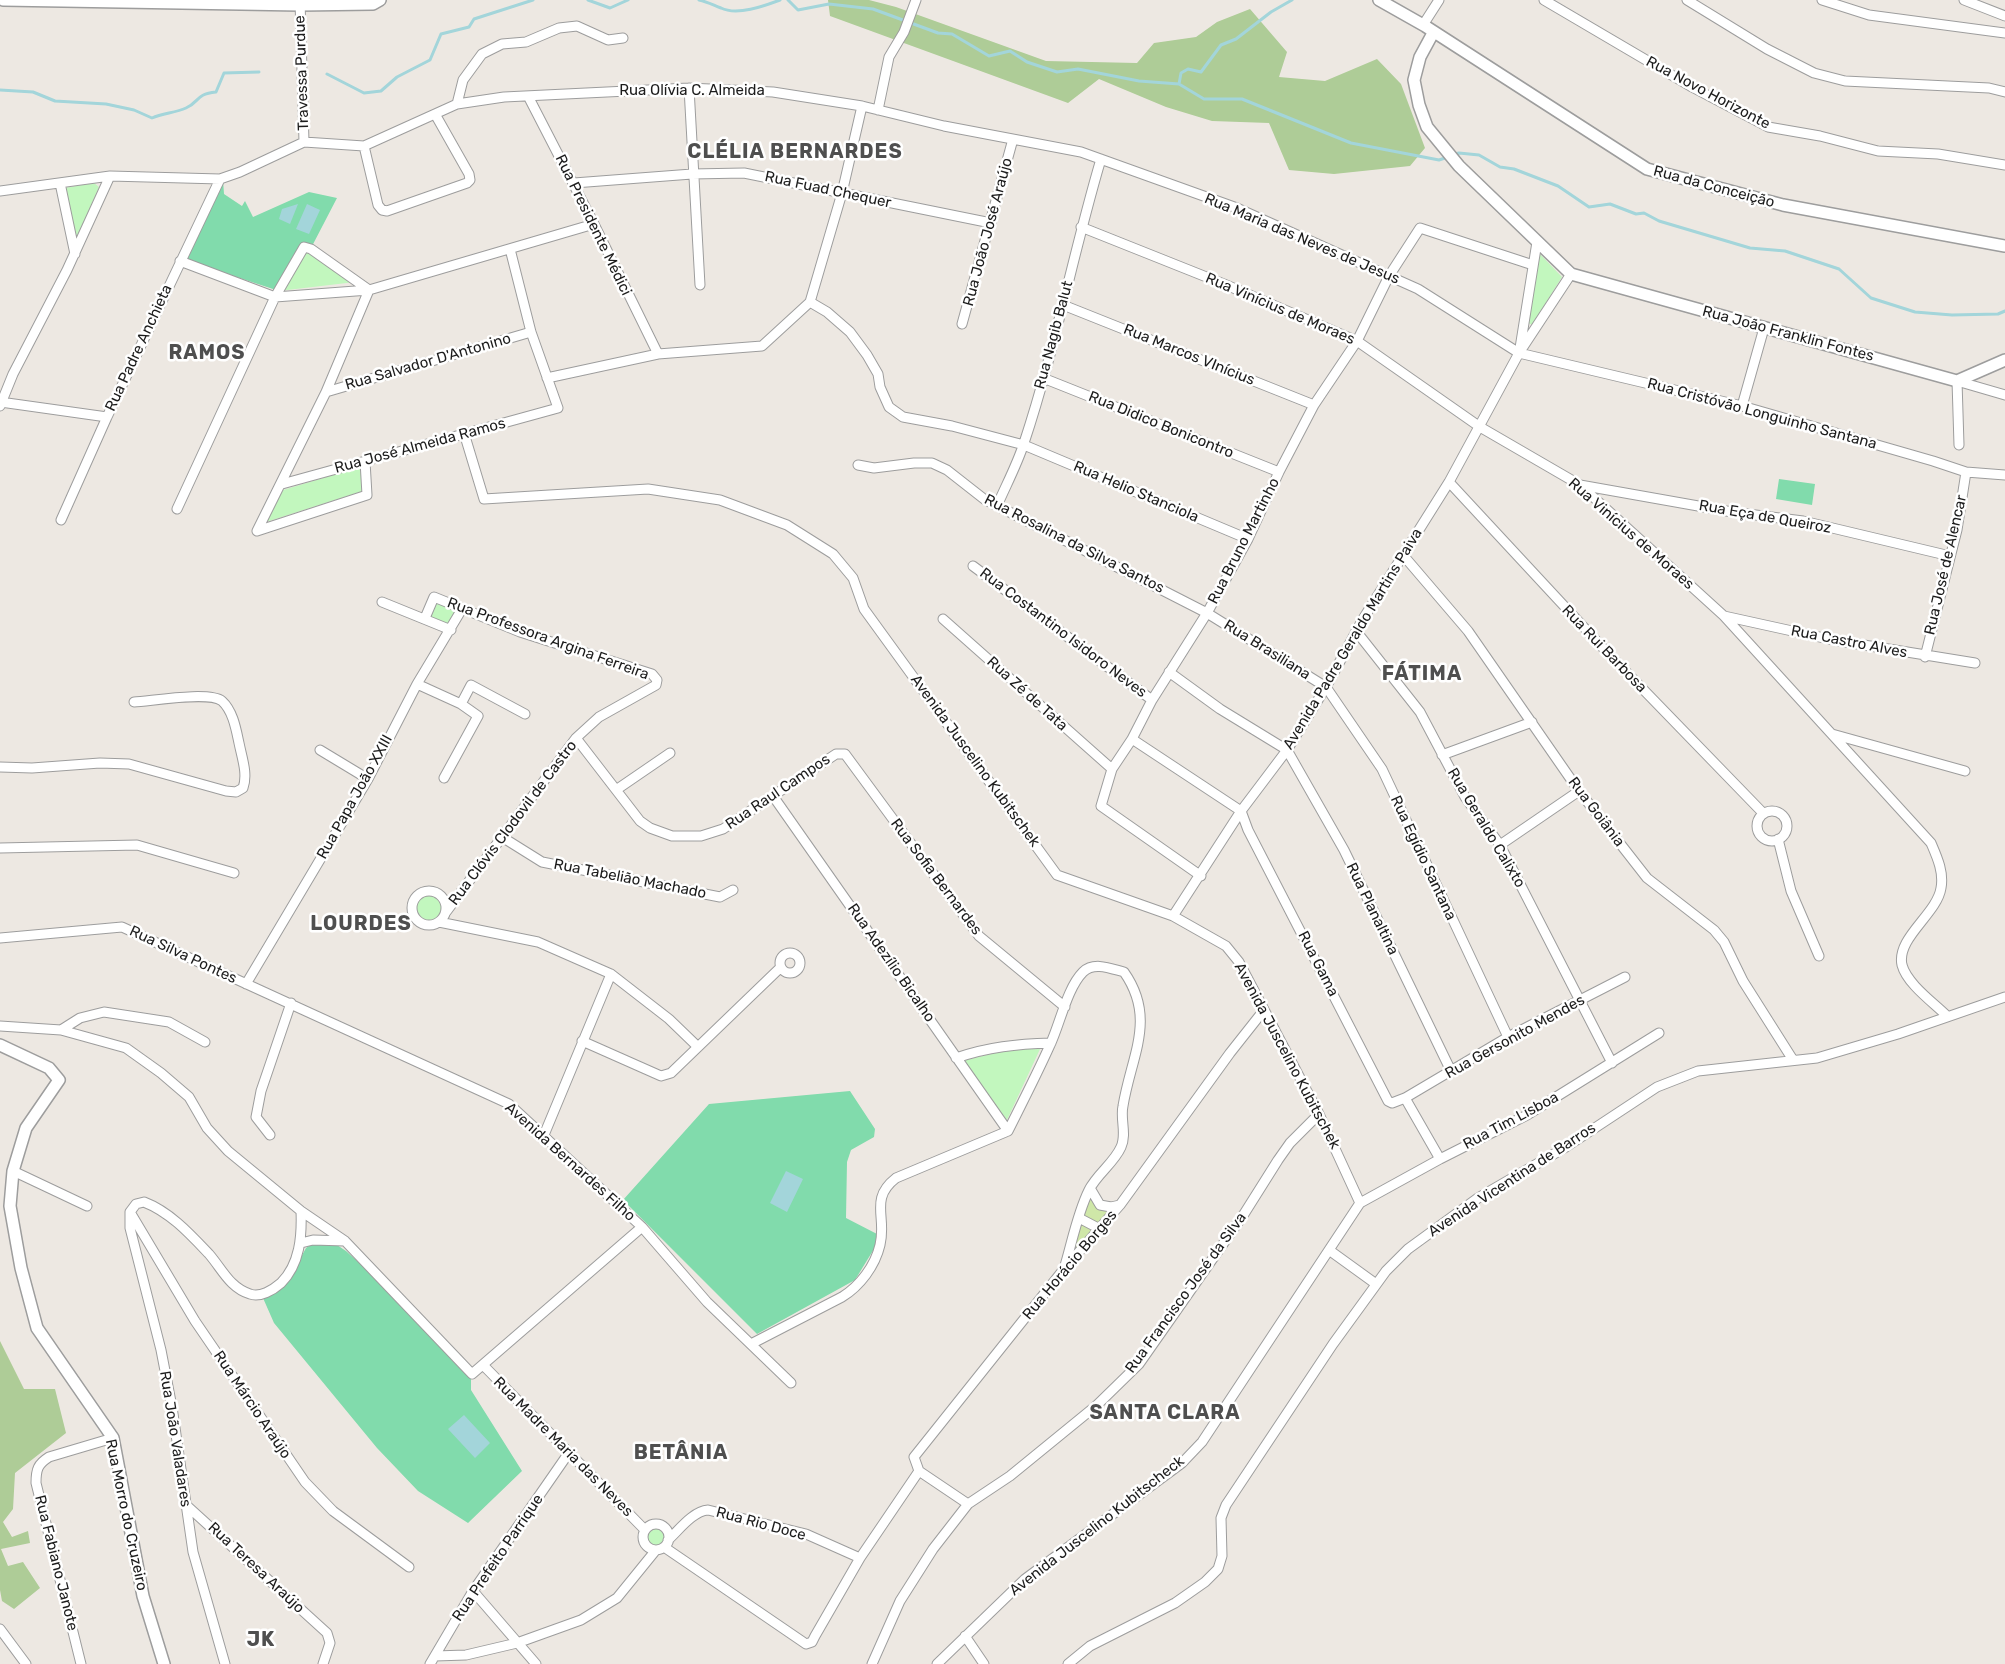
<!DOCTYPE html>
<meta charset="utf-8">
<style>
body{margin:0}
canvas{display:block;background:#ede8e2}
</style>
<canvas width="2005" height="1664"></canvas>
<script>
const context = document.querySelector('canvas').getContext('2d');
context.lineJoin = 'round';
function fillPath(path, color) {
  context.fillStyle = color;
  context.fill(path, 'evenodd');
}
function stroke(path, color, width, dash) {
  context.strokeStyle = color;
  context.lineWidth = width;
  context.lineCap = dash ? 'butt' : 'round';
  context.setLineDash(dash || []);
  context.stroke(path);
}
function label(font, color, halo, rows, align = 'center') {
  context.font = font + ' Rubik,sans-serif';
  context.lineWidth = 5;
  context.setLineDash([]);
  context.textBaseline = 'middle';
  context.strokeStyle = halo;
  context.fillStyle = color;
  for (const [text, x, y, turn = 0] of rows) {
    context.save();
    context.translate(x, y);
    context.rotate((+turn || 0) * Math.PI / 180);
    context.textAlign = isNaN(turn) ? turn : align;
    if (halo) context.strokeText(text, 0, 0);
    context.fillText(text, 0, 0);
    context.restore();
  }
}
fillPath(new Path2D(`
 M1090 1190 1095 1202 1119 1206 1065 1268Z`), '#cfe7a8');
fillPath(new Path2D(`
 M828 0H869L896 7 1046 61 1137 63 1154 43 1196 37 1217 22 1250 9 1287 52 1279 77 1325 81 1377 59 1401 84 1425 148 1410 166 1334 174 1289 170 1269 123 1212 121 1166 107 1099 79 1068 103 830 16Z
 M0 1341 24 1389H55L66 1433 15 1473 13 1509 3 1522 12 1537 28 1531 30 1543 1 1549 8 1566 23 1562 40 1588 14 1609 2 1601 0 1590Z`), '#aecc97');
fillPath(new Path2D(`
 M94 183 99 187 77 238 64 188Z
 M304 246 355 282 279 291Z
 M1539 253 1562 277 1532 325 1527 322Z
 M360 467 363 491 266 522 283 490Z
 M436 599 458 610 449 628 427 616Z
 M416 907a13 13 0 1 1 26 0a13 13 0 1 1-26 0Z
 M1041 1047 1007 1120 962 1061 1012 1049Z
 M645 1537a11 11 0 1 1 22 0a11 11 0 1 1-22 0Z`), '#c2f7be');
fillPath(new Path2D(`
 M223 180 224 194 242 206 245 201 253 217 309 192 337 198 310 250 304 246 279 291 185 260Z
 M1779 479 1815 484 1812 505 1776 499Z
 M850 1091 875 1129 874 1137 851 1150 847 1162 846 1218 877 1234V1244L855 1280 757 1334 623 1200 709 1104Z
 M313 1243 337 1245 346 1251 387 1288 471 1376V1390L522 1471 468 1523 418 1491 377 1448 274 1323 263 1298 294 1270 306 1248Z`), '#81dbac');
fillPath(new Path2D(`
 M298 204 290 224 279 219 282 209Z
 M307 204 320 210 309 234 296 229Z
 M786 1171 803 1179 787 1212 770 1203Z
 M464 1415 490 1443 475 1458 448 1429Z`), '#a3d5da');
stroke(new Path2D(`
 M588 0 610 8 628 0
 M699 0C708 2 713 5 721 8 737 16 764 6 780 0
 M788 0 798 10 829 4 873 9 938 33 952 34 989 56 1010 51 1027 62 1057 72 1078 69 1139 81 1179 84 1204 99H1242L1351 143 1439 160 1448 157
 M327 74 364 93 381 91 397 77 430 60 441 34 469 27 474 19 533 0
 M1179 84 1181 73 1188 69 1201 72 1221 45 1236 39 1271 12 1292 0
 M0 90 33 92 55 101 106 104 134 110 152 118C163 113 175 113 186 108 200 102 195 94 216 92L224 73 259 72
 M1454 154 1459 153 1479 155 1500 167 1514 169 1558 186 1589 207 1610 204 1636 214 1644 213 1659 221 1750 248 1785 251 1839 269 1871 298 1915 312 1952 315 1998 314 2005 311`), '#a3d5da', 3);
const minor = new Path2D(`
 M300 0 304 142
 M1544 0 1692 87 1768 127 1820 136 1878 151 1938 154 2005 165
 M1687 0 1767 49 1814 73 1845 81 1989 88 2005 92
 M1822 0 1869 15 2005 33
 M1964 0 2005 16
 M1423 25 1439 0
 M689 88 700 285
 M528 96 594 224 658 354
 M457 104 463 80 482 54 502 44 526 42 559 28 577 26 608 40 623 38
 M878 110 889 57 904 32 916 0
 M364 146 378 205 382 210 387 211 467 183 470 180 469 174 435 114
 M60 183 75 254
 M574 183 692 174 744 173 991 223
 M0 191 110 176 220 179 240 172 304 142 364 146 457 104 504 97 689 88 773 92 862 106 944 126 1081 152 1237 208 1418 289 1519 353 1742 406 1933 461 1966 472 2005 475
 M1081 227 1224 284 1357 341 1480 427 1580 485 1724 616 1931 843C1937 857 1944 872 1941 888 1937 914 1896 938 1902 965 1907 984 1934 1003 1947 1016
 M180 261 275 297 369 290 594 224
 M810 302 842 193 862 106
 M1063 305 1314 405
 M962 324 1013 139
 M1520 348 1537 242
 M547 378 658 354 762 346 810 302 827 312 850 332 867 355 878 374 880 387 889 407 903 417 952 426 1024 445 1248 539
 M1043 378 1279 472
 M326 392 531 332
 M0 402 107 417
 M0 406 13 374 67 270 110 176
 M1742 406 1764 328
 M464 433 484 499 648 489 720 500 787 525 833 554 853 578 864 609 1057 875 1173 916 1226 946 1239 962 1319 1114 1360 1203
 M1959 445 1957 381 2005 395
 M365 461 367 495 257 531 326 392 369 290
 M858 465 874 468 914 463H932L947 470 984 499 1207 613 1326 687 1382 769 1508 1037
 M1449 482 1604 649 1763 813
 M282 484 558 408 531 332 510 249
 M1580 485 1732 512 1803 521 1950 556
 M997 506C1006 485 1017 465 1024 443 1055 350 1073 253 1101 159
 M177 509 275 297 304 247 311 249 369 290
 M61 520 107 417 220 179
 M1403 555 1468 631 1579 791 1647 878 1714 930 1724 942 1743 981 1793 1060
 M973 566 1152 700
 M382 602 451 630
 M1724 616 1833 640 1975 663
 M425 618 434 597 520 632 652 674 657 680 656 685 599 717 576 738 446 912
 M943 619 1112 769
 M1356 631 1420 712 1465 797 1500 845 1612 1063
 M1925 657 1957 530 1966 472
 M1169 672 1220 709 1287 750 1344 850 1451 1071
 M417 684 461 704 478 716 444 778
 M461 704 471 685 525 714
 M1832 734 1965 771
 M576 738 640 821 650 828 672 836H701L723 829 836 754H845L979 936 1065 1007
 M1132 739 1241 811 1248 830 1388 1101 1392 1103 1405 1098 1508 1037 1625 977
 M320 750 368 779
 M1442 755 1532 722
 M0 767 32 768 100 763 129 764 226 791 236 792 243 788C248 774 242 758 239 743 236 729 233 711 222 701 209 691 152 701 134 702
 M616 790 670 753
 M773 796 1008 1131
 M1757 826a15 15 0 1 1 30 0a15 15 0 1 1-30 0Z
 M502 837 542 862 720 897 733 890
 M1778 839 1791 891 1819 956
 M1500 845 1579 791
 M0 848 137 845 234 873
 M1201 876 1101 806 1112 769 1132 739 1152 700 1207 613 1248 539 1279 472 1314 405 1357 341 1389 276 1420 228 1533 265
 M412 908a17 17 0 1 1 34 0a17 17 0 1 1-34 0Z
 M1173 916 1241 811 1287 750 1326 687 1363 619 1449 482 1519 353 1571 274
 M439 922 538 942 611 974 669 1019 698 1047
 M0 938 122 927 509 1104 642 1227 707 1302 791 1383
 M780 963a10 10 0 1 1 20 0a10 10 0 1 1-20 0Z
 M246 984 368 779 417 684 462 609
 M0 1026 61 1030 126 1048 161 1073 189 1097 207 1128 228 1151 301 1211 345 1241 472 1374 642 1227
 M61 1030 80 1018 104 1012 169 1022 205 1042
 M582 1041 661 1076 671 1073 781 967
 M956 1058C988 1047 1017 1044 1051 1043
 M1405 1098 1440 1159
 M270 1135 256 1117 261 1091 291 1003
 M544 1135 611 974
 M13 1171 87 1206
 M1090 1188 1100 1205 1111 1207 1120 1205
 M130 1212V1228L161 1350 172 1407 193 1552 225 1664
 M130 1212 195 1321 305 1482 333 1511 409 1567
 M130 1212 136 1204 144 1202C170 1212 190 1234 209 1254 222 1269 230 1288 250 1294 260 1298 273 1290 281 1283 300 1264 302 1236 301 1211
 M1079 1218 1100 1229
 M301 1243 313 1240 345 1241
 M1329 1250 1376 1284
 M751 1344 842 1297C860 1286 875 1266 880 1245 887 1217 869 1199 896 1178L1008 1131C1022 1103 1037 1074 1050 1045 1060 1024 1067 988 1083 972 1094 961 1112 969 1124 972 1157 1019 1131 1056 1123 1106 1120 1119 1127 1134 1121 1147 1114 1163 1097 1174 1089 1190 1077 1214 1072 1243 1064 1269
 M483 1365 644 1529
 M185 1504 327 1633 330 1643 323 1664
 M968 1504 919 1471 914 1457 1064 1269 1120 1205 1230 1053 1264 1010
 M643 1537a13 13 0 1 1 26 0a13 13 0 1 1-26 0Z
 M668 1540C679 1530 693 1511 708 1510L806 1534 860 1558
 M664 1547 806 1644 812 1642 815 1636 860 1558 919 1471
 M473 1591 536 1664
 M0 1629 26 1664
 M965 1636 984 1664
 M435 1656 466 1655 517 1643 581 1620 617 1598 656 1550
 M81 1664 36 1483C36 1469 38 1464 49 1457L113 1438
 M430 1664 473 1591 568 1454
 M872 1664 900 1601 933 1549 968 1504 1010 1476 1097 1405 1139 1364 1244 1214 1278 1160 1290 1143 1319 1114
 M937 1664 1025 1579 1182 1463 1202 1442 1360 1203 1440 1159 1527 1115 1659 1033
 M1068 1664 1090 1646 1175 1603 1205 1582 1218 1569 1222 1556 1221 1518 1226 1505 1333 1344 1386 1271 1408 1249 1478 1198 1566 1147 1657 1087 1698 1071 1817 1058 1898 1034 2005 997`);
const tertiary = new Path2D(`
 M3 0 300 5 373 4 380 0
 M1379 0 1425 26 1647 169 1783 205 2005 246
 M1433 33 1420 57 1414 80 1419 105 1427 127 1459 166 1571 274 1957 381 2005 360
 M0 1045 49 1068 59 1080 26 1128 13 1171 10 1206 21 1268 37 1328 113 1438 143 1596 164 1664`);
stroke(minor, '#9d9d9d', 11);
stroke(tertiary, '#9d9d9d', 14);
stroke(minor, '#fff', 9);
stroke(tertiary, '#fff', 11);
label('15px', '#1c1c1c', '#fff', [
 ["Travessa Purdue",302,73,-92],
 ["Rua Olívia C. Almeida",692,91],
 ["Rua Novo Horizonte",1708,93,28],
 ["Rua da Conceição",1714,187,15],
 ["Rua Fuad Chequer",828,190,12],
 ["Rua Presidente Médici",593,225,64],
 ["Rua João José Araújo",988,232,-75],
 ["Rua Maria das Neves de Jesus",1302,239,23],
 ["Rua Vinícius de Moraes",1280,309,23],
 ["Rua João Franklin Fontes",1788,334,15],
 ["Rua Nagib Balut",1054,335,-75],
 ["Rua Padre Anchieta",139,348,-65],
 ["Rua Marcos VInícius",1189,355,22],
 ["Rua Salvador D'Antonino",428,362,-16],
 ["Rua Cristóvão Longuinho Santana",1762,414,15],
 ["Rua Didico Bonicontro",1161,425,22],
 ["Rua José Almeida Ramos",420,446,-15],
 ["Rua Helio Stanciola",1136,492,23],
 ["Rua Eça de Queiroz",1765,517,10],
 ["Rua Vinícius de Moraes",1631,534,41],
 ["Rua Bruno Martinho",1244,541,-63],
 ["Rua Rosalina da Silva Santos",1074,544,27],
 ["Rua José de Alencar",1946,565,-77],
 ["Rua Costantino Isidoro Neves",1063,633,37],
 ["Rua Professora Argina Ferreira",548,639,20],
 ["Avenida Padre Geraldo Martins Paiva",1353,639,-59],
 ["Rua Castro Alves",1849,642,11],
 ["Rua Rui Barbosa",1604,649,46],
 ["Rua Brasiliana",1267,650,32],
 ["Rua Zé de Tata",1027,694,42],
 ["Avenida Juscelino Kubitschek",975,761,54],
 ["Rua Raul Campos",778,792,-34],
 ["Rua Papa João XXIII",355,797,-61],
 ["Rua Goiânia",1596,812,53],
 ["Rua Clóvis Clodovil de Castro",513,823,-53],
 ["Rua Geraldo Calixto",1486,828,59],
 ["Rua Egídio Santana",1423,858,65],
 ["Rua Sofia Bernardes",936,877,53],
 ["Rua Tabelião Machado",630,879,11],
 ["Rua Planaltina",1372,909,64],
 ["Rua Silva Pontes",183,955,25],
 ["Rua Adezílio Bicalho",891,963,55],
 ["Rua Gama",1318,964,63],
 ["Rua Gersonito Mendes",1515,1037,-29],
 ["Avenida Juscelino Kubitschek",1287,1056,62],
 ["Rua Tim Lisboa",1511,1121,-28],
 ["Avenida Bernardes Filho",570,1162,42],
 ["Avenida Vicentina de Barros",1512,1180,-33],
 ["Rua Horácio Borges",1070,1265,-50],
 ["Rua Francisco José da Silva",1186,1293,-54],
 ["Rua Márcio Araújo",252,1405,56],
 ["Rua João Valadares",175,1439,81],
 ["Rua Madre Maria das Neves",563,1447,45],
 ["Rua Morro do Cruzeiro",126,1515,78],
 ["Rua Rio Doce",761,1524,15],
 ["Avenida Juscelino Kubitscheck",1097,1526,-38],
 ["Rua Prefeito Parrique",498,1558,-56],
 ["Rua Fabiano Janote",56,1563,76],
 ["Rua Teresa Araújo",256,1568,43]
]);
context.letterSpacing = '1px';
label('bold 20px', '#4f4f4f', '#fff', [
 ["CLÉLIA BERNARDES",795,152],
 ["RAMOS",207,353],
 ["FÁTIMA",1422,674],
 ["LOURDES",361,924],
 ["SANTA CLARA",1165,1413],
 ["BETÂNIA",681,1453],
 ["JK",261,1640]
]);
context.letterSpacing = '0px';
</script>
